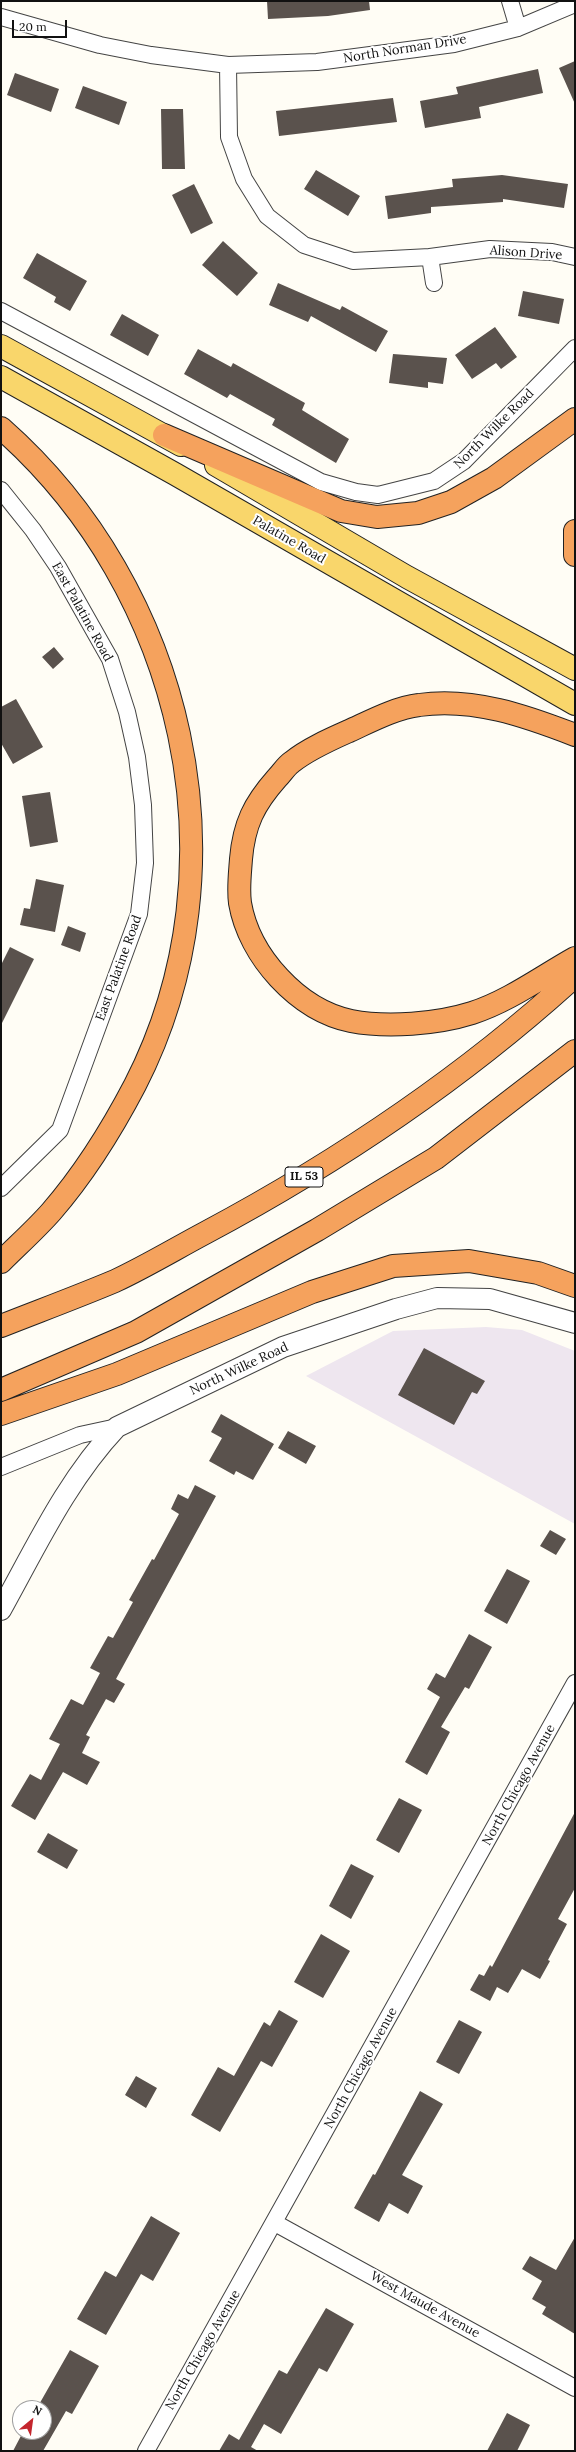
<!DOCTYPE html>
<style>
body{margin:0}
#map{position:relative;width:576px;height:2452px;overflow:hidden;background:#fffdf5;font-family:Lora,serif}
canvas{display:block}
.frame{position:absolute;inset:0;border:2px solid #111;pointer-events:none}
.north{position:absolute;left:12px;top:2400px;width:40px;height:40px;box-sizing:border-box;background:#fff;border:1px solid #a0a0a0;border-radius:50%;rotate:29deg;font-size:11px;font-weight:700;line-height:16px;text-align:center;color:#111}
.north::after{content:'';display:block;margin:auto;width:14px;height:18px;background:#c4262e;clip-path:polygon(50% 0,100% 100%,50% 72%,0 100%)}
.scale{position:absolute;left:12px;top:20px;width:55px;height:18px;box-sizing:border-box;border:2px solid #111;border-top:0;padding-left:5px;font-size:12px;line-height:14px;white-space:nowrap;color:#111;-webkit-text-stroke:3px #fff;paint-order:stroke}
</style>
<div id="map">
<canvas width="576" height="2452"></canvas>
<div class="frame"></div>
<div class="north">N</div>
<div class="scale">20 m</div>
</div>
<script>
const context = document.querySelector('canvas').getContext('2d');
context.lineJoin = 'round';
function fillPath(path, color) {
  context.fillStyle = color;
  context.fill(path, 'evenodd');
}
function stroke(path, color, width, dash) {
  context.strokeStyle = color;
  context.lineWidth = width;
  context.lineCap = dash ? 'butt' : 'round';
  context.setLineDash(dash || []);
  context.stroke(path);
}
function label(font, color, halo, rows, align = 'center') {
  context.font = font + ' Lora,serif';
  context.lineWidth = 4;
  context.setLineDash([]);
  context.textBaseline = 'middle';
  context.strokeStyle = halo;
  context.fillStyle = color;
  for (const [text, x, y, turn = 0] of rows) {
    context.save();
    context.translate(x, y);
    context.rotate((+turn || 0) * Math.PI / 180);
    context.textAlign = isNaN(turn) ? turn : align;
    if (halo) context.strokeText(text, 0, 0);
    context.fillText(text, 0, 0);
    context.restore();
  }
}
fillPath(new Path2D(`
 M486 1327 522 1330 575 1351V1524L306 1376 393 1331Z`), '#eee6ef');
fillPath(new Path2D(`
 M267 1H369L370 10 328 16 268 19Z
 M575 61V104L559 68Z
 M538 69 543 93 479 107 481 118 425 128 420 101 458 94 456 87Z
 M15 73 59 89 51 112 7 95Z
 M83 86 127 102 119 125 75 108Z
 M393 98 397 122 279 136 276 111Z
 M161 109H183L185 169H162Z
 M316 170 360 196 348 216 304 189Z
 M502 175 568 184 564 208 503 199V202L431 207V213L388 219 385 196 453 187 452 179Z
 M194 184 213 223 191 234 172 195Z
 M223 241 258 273 237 296 202 265Z
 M37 253 87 281 70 311 54 302 56 297 23 278Z
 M278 283 340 310 342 306 388 331 376 352 311 316 308 322 269 305Z
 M523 291 564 299 559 324 518 316Z
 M122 314 159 335 148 356 110 335Z
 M495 327 517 357 501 369 496 363 472 379 455 355Z
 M198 349 231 367 233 363 305 403 302 410 349 439 336 463 272 425 275 419 230 394 227 398 184 374Z
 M393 354 447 358 443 384 428 382V388L389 383Z
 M54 647 64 659 53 669 42 657Z
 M16 699 43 747 13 764 1 743V707Z
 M50 792 58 842 30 847 22 796Z
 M36 879 64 885 55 932 20 925 24 908 30 909Z
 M68 926 86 933 80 952 61 945Z
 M10 947 34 959 1 1025V965Z
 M424 1348 485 1381 477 1394 472 1392 454 1425 398 1395Z
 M221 1414 274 1444 253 1480 236 1471 234 1475 209 1461 222 1438 211 1432Z
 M288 1431 316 1446 306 1464 278 1448Z
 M195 1485 216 1496 116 1679 125 1684 114 1703 106 1699 86 1735 90 1737 82 1753 100 1762 87 1785 63 1772 35 1820 11 1806 30 1774 41 1780 60 1744 49 1739 71 1699 83 1705 100 1673 90 1668 108 1636 113 1638 133 1602 129 1600 152 1559 154 1560 179 1514 171 1509 178 1494 188 1499Z
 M550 1530 566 1539 556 1555 540 1546Z
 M507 1569 530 1581 507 1624 484 1611Z
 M469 1634 492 1647 469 1689 465 1687 441 1727 450 1732 427 1775 405 1762 440 1697 427 1689 436 1673 445 1678Z
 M399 1798 422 1810 399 1853 376 1840Z
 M575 1812V1888L558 1919 567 1924 548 1960 550 1961 540 1979 522 1969 508 1993 497 1987 490 2001 470 1990 479 1974 484 1976 490 1965 492 1967Z
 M48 1833 78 1850 67 1869 37 1852Z
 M351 1864 374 1876 351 1919 329 1906Z
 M321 1934 350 1951 323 1998 294 1982Z
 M279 2010 298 2021 272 2067 261 2061 220 2132 191 2115 218 2067 234 2076 264 2022 270 2026Z
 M459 2020 482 2032 459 2074 436 2062Z
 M136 2076 157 2088 146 2108 125 2095Z
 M420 2091 443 2104 402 2175 423 2186 408 2214 389 2203 379 2222 354 2208 373 2174 375 2175Z
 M151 2216 180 2233 153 2281 141 2274 106 2335 77 2319 105 2271 116 2277Z
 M575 2237V2334L542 2314 546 2307 532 2299 542 2281 522 2269 530 2256 556 2270Z
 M326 2308 354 2324 327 2372 319 2368 281 2434 264 2424 251 2447 258 2451H219L229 2434 239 2440 279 2370 287 2374Z
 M70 2350 99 2366 72 2414 66 2411 43 2451H13L23 2432H44V2408H37Z
 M507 2413 530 2425 517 2451H487Z`), '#5a524d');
const minor = new Path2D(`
 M510 1 518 28
 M1 17 100 45 151 55 228 65 317 62 454 44 518 28 575 4
 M228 65 229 137 244 179 267 216 304 245 353 261 430 257 490 249 552 252 575 257
 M430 257 434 283
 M1 311 321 482 356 492 378 495 434 481 464 461 575 348
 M1 490 33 530 58 567 110 659 127 712 137 757 143 805 145 863 139 914 60 1130 1 1188
 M1 1467 80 1435 117 1427
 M275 2223 575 2388
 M146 2451 575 1683`);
const tertiary = new Path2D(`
 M1 1610C36 1547 67 1480 117 1427L283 1347 396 1309 437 1298 490 1299 575 1323`);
const primary = new Path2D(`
 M1 346 181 445
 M1 377 175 474 575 704
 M216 465 407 577 575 669`);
const motorway = new Path2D(`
 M1 428C184 589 248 865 135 1085 112 1129 84 1174 51 1212 36 1229 18 1245 1 1262
 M164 435 341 511 377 517 418 513 451 502 494 478 575 419
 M575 531V555
 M575 735C526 716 472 697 419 705 395 708 371 721 349 731 331 739 308 749 292 762 286 766 282 773 277 778 254 804 244 824 241 859 240 873 238 889 240 903 249 956 298 1010 351 1021 387 1028 437 1024 472 1013 509 1001 541 977 575 958
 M1 1326C39 1311 77 1297 115 1281 145 1267 175 1249 205 1233 338 1162 463 1078 575 976
 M1 1390 136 1332 317 1230 436 1158 575 1051
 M1 1414 117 1374 312 1292 393 1266 469 1261 538 1273 575 1286`);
stroke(minor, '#444', 18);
stroke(tertiary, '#444', 22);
stroke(primary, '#222', 24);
stroke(motorway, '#222', 24);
stroke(minor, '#fff', 16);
stroke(tertiary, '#fff', 20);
stroke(primary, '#f9d66b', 22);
stroke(motorway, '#f5a25d', 22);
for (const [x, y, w] of [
 [304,1177,38]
]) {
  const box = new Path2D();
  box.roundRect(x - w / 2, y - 10, w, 20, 3);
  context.fillStyle = '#fff';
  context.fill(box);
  stroke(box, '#111', 1);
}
label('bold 12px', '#111', null, [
 ["IL 53",304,1177]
]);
label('13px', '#111', '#fff', [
 ["North Norman Drive",405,49,-9],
 ["Alison Drive",526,253,4],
 ["North Wilke Road",494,429,-45],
 ["Palatine Road",289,540,30],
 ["East Palatine Road",82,612,61],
 ["East Palatine Road",119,968,-70],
 ["North Wilke Road",239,1369,-25],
 ["North Chicago Avenue",519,1785,-61],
 ["North Chicago Avenue",361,2068,-61],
 ["West Maude Avenue",425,2305,29],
 ["North Chicago Avenue",203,2350,-60]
]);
</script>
